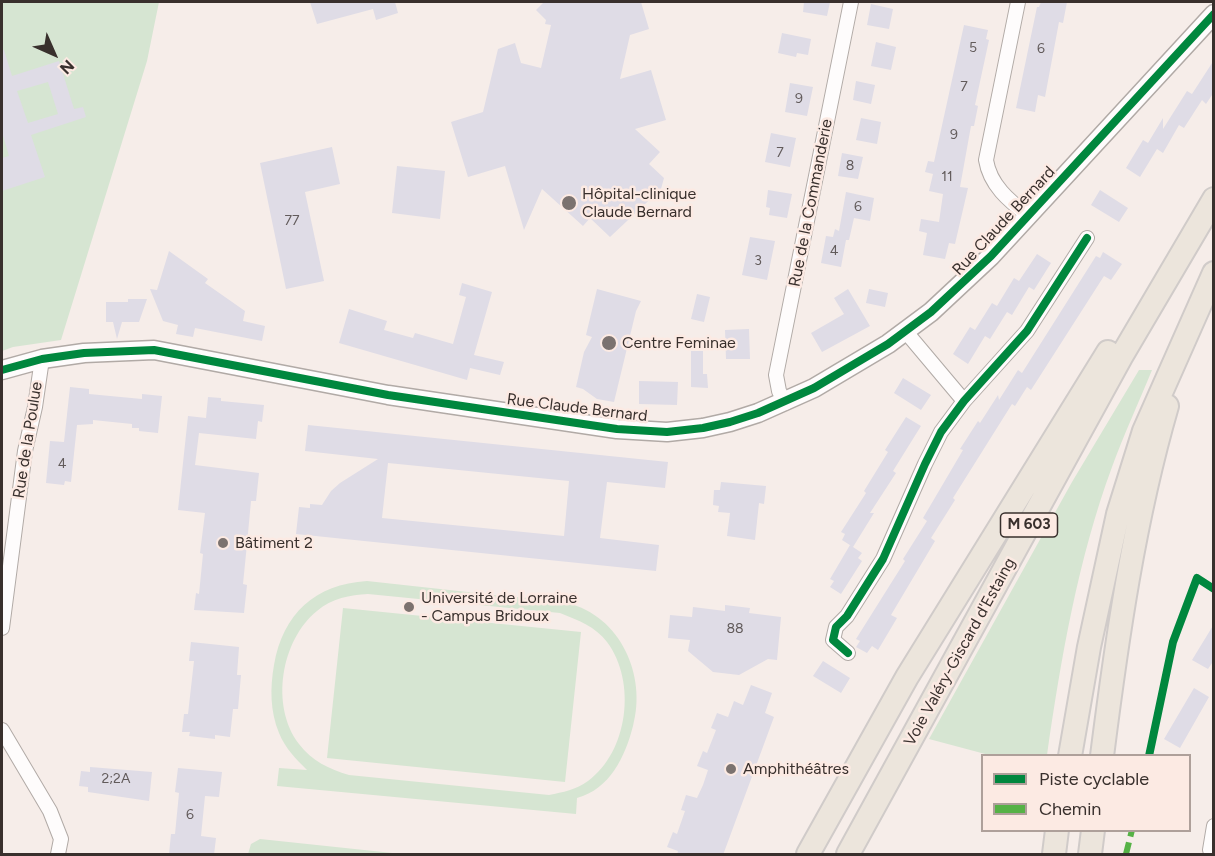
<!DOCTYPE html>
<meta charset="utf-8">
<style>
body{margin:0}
#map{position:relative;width:1215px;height:856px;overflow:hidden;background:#f6ede9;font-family:Figtree,sans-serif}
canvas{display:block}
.frame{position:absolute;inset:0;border:3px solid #39302d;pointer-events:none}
.legend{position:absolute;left:981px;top:754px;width:210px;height:78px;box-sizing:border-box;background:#fceae3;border:2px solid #aea09a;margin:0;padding:8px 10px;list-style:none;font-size:18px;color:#39302d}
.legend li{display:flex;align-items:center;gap:12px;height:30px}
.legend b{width:30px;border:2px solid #aea09a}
.north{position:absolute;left:24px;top:24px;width:60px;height:60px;-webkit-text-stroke:4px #fceae3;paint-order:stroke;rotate:135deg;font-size:16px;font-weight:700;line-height:24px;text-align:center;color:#39302d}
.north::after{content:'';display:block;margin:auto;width:21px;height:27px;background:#39302d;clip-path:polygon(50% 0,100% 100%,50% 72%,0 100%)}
</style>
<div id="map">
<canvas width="1215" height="856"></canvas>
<div class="frame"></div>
<ul class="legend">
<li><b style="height:8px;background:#00873e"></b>Piste cyclable</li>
<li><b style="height:8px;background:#56b246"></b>Chemin</li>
</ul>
<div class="north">N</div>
</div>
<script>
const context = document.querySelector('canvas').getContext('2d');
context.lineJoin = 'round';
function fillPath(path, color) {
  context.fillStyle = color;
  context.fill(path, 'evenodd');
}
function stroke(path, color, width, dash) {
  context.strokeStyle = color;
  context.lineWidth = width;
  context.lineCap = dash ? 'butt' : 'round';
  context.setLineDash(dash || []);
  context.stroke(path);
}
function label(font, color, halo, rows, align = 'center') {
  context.font = font + ' Figtree,sans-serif';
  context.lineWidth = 5;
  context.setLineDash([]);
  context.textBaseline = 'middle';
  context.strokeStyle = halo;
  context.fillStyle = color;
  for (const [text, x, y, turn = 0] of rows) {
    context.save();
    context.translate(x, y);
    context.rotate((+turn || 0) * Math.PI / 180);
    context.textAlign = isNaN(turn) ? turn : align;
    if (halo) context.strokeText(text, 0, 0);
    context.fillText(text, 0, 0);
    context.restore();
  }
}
fillPath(new Path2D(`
 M2 2H159L147 61 61 340 13 347 2 351Z
 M1139 370H1152C1139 402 1124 434 1112 467 1078 559 1061 658 1047 755H989L929 739 1072 482Z
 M367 581C413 586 458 591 504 596 524 598 547 598 567 603 621 616 647 676 633 726 625 757 610 789 577 798L576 814 277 786 279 768 307 770C296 759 285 748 279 733 270 711 270 688 274 665 283 614 315 584 367 581ZM368 594 560 613C578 620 596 627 607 642 637 682 628 752 588 781 576 790 563 792 549 795L349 775C329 769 312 761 299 744 270 706 281 640 317 611 332 598 350 595 368 594Z
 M343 608 581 632 565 782 327 758Z
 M260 839 402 854H248L251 844Z`), '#d6e5d2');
fillPath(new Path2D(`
 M310 2H395L398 13 376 20 373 9 317 24Z
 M544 2H641L649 29 630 35 620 79 651 70 666 120 635 129 660 152 649 164 664 178 661 189 610 237 590 218 583 226 542 189 524 230 505 166 468 177 451 122 483 112 498 49 515 43 521 63 541 68 551 25 545 24 546 20 536 10Z
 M804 2H830L827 16 803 12Z
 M1041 2H1067L1063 23 1059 22 1045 97 1038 95 1035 112 1016 108 1037 7H1039Z
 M871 4 893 9 889 29 867 25Z
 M964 25 988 30 986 39 989 40 975 105 978 106 974 126H971L960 187 968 188 955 244 949 243 945 259 923 255 927 233 919 231 921 219 939 222 943 194 929 191 933 174 925 172 928 161 934 162Z
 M782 33 811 39 808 55 797 53 796 57 778 53Z
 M876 42 896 47 891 70 871 66Z
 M2 50H4L12 76 59 61 74 109 83 107 86 117 31 135 45 177 2 191V158L9 156 2 132ZM48 82 58 114 28 123 17 91Z
 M1214 60V92L1206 104 1202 100 1184 128 1179 125 1163 153 1157 149 1140 177 1126 168 1143 140 1148 143 1163 118V129L1187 91 1192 94Z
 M856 81 875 85 871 104 853 100Z
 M790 83 813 87 807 116 785 112Z
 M861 118 881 122 877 144 856 140Z
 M771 133 796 138 790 167 765 162Z
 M332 147 340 184 305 192 324 281 286 289 260 163Z
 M842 153 863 157 858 179 838 176Z
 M397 166 445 171 440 219 392 213Z
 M768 190 792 194 787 218 769 215 770 208 766 207Z
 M1100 190 1128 208 1119 222 1091 205Z
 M846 192 874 198 870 221 854 218 849 240H846L841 267 821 263 826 236 833 237 835 229 839 231Z
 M750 237 775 241 767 280 742 275Z
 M169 251 208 279 205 283 245 311 243 321 265 326 262 341 195 328 193 337 176 334 178 325 163 321 150 289 157 290Z
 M1103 252 1122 264 1111 280 1104 276 1031 390 1027 387 1015 406 1012 404 953 498 955 500 931 538 935 541 891 615 897 618 878 650 872 646 867 653 856 647 860 641 856 639 905 561 903 559 927 521 923 518 963 450 960 449 978 421 980 423 998 395 999 400 1018 370 1022 373 1096 256 1100 258Z
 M1037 254 1051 263 1034 290 1029 287 1012 315 1007 312 990 339 985 336 968 364 953 354 970 327 975 330 992 303 997 306 1014 278 1019 281Z
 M462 283 492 292 474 355 504 362 500 375 470 368 467 380 339 343 349 309 387 321 384 330 413 338 415 333 453 344 466 297 459 295Z
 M597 289 641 301 636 311 614 402 597 399 583 389 576 387 584 352 592 337 586 335Z
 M848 289 870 326 822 352 811 333 844 314 834 298Z
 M869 289 888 293 885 307 866 303Z
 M697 294 710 297 704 322 691 319Z
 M128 299H147L139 322H122L117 339 113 322H106V302H128Z
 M749 329 750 359H726L725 330Z
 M691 351H703V374H707L708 388 691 387Z
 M903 378 931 395 921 410 894 393Z
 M639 381 678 382 677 405 639 404Z
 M70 387 89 389V394L142 399V394L162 396 158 433 139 431V428H132V424L93 420V424L77 425 71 482 65 481 64 485 46 483 50 441 64 442Z
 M208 397 221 398V401L264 405 262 422 258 421 256 439 199 433 195 465 259 473 256 501H251L247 544 243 584 247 585 244 613 194 610 196 593 199 594 203 554 200 553 205 513 178 510 188 416 206 418Z
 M906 417 921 426 893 471 896 473 870 513H874L853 547 842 540 845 534 841 532 866 493 864 491 888 452 885 450Z
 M308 425 668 462 665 488 607 482 600 538 659 545 656 571 296 534 299 507 310 508V504L322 505 331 491 340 483 378 459 305 451ZM388 463 569 481 564 536 382 518Z
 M721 482 766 486 764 504 759 503 755 540 727 536 730 513 718 512 719 506 713 505 714 490H720Z
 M850 545 862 553 858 558 862 561 841 594 830 587 834 581 830 579Z
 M725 605 750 608 749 613 781 617 777 660 768 659 739 675 713 672 688 651 690 640 668 638 670 615 692 617 693 607 725 611Z
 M1214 624V660L1208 669 1192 660Z
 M191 642 239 647 237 675H241L238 709H233L230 737 215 735V739L189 736 190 732H182L184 714H188L194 661H189Z
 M823 661 850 678 841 693 813 676Z
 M751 685 772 693 765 713 774 717 723 855H677L678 851 667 847 673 832 677 834 685 811 681 810 686 795 697 798 703 785 708 770 697 766 703 751 707 753 716 730 711 728 717 713 728 717 734 701 743 705Z
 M1194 688 1209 697 1180 748 1164 739Z
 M90 767 152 772 149 801 88 792V787L79 786 81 771 90 772Z
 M178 768 222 772 219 797 205 796 201 836 216 838 214 855 169 854 171 834H175L179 793 175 792Z`), '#dfdce6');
const minor = new Path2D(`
 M1018 2 986 160C990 185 1009 201 1028 215
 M906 332 964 401
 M785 403 779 391 776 375 851 2
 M2 628 25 451 35 407 42 359
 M848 653 833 640 836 627 847 616 883 559 925 464 941 432 964 401 1027 331 1087 238
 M2 730 50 811 61 839 58 854
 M1210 850 1214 826`);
const tertiary = new Path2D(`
 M2 370 42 359 84 353 154 350 388 395 617 429 667 432 703 428 730 422 758 413 814 388 888 344 931 312 991 256 1214 14`);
const trunk = new Path2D(`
 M1070 756 1089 647 1118 514 1144 431 1214 273
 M1102 756C1117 638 1134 520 1167 406
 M808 854 907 677 1108 352
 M848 854 1121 357 1214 199
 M1054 854 1057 830
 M1090 854 1093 830`);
stroke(minor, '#b1aaa6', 16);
stroke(tertiary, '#b1aaa6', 21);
stroke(trunk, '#d0cbc9', 26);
stroke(minor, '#fefcfc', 14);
stroke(tertiary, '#fefcfc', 18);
stroke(trunk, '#ece5dc', 22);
stroke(new Path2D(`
 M1126 854 1132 830`), '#56b246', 6, [12, 6]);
stroke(new Path2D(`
 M2 370 42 359 84 353 154 350 388 395 617 429 667 432 703 428 730 422 758 413 814 388 888 344 931 312 991 256 1214 14
 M848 653 833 640 836 627 847 616 883 559 925 464 941 432 964 401 1027 331 1087 238
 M1149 756 1173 642 1197 578 1214 589`), '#00873e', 8);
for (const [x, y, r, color] of [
 [569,203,8,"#7b726f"],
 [609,343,8,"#7b726f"],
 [223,543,6,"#7b726f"],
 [409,607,6,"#7b726f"],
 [731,769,6,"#7b726f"]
]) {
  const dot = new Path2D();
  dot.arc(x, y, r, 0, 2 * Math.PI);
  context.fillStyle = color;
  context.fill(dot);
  stroke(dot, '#fceae3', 2);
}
label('14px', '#625b5b', null, [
 ["5",973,48],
 ["6",1041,49],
 ["7",964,87],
 ["9",799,99],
 ["9",954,135],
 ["7",780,153],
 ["8",850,166],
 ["11",947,177],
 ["6",858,207],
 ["77",292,221],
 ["4",834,251],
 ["3",758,261],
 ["4",62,464],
 ["88",735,629],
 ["2;2A",116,779],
 ["6",190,815]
]);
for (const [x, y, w] of [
 [1029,525,57]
]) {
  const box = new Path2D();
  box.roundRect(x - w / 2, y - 12, w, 24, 4.5);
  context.fillStyle = '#fceae3';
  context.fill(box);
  stroke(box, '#39302d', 1.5);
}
label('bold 15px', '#39302d', null, [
 ["M 603",1029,525]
]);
label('16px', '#39302d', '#fceae3', [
 ["Hôpital-clinique",582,194],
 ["Claude Bernard",582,212],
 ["Centre Feminae",622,343],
 ["Bâtiment 2",235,543],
 ["Université de Lorraine",421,598],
 ["- Campus Bridoux",421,616],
 ["Amphithéâtres",743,769]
], 'left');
label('16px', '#39302d', '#fceae3', [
 ["Rue de la Commanderie",811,203,-79],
 ["Rue Claude Bernard",1004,221,-47],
 ["Rue Claude Bernard",577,408,7],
 ["Rue de la Poulue",28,440,-81],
 ["Voie Valéry-Giscard d'Estaing",960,652,-61]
]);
</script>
